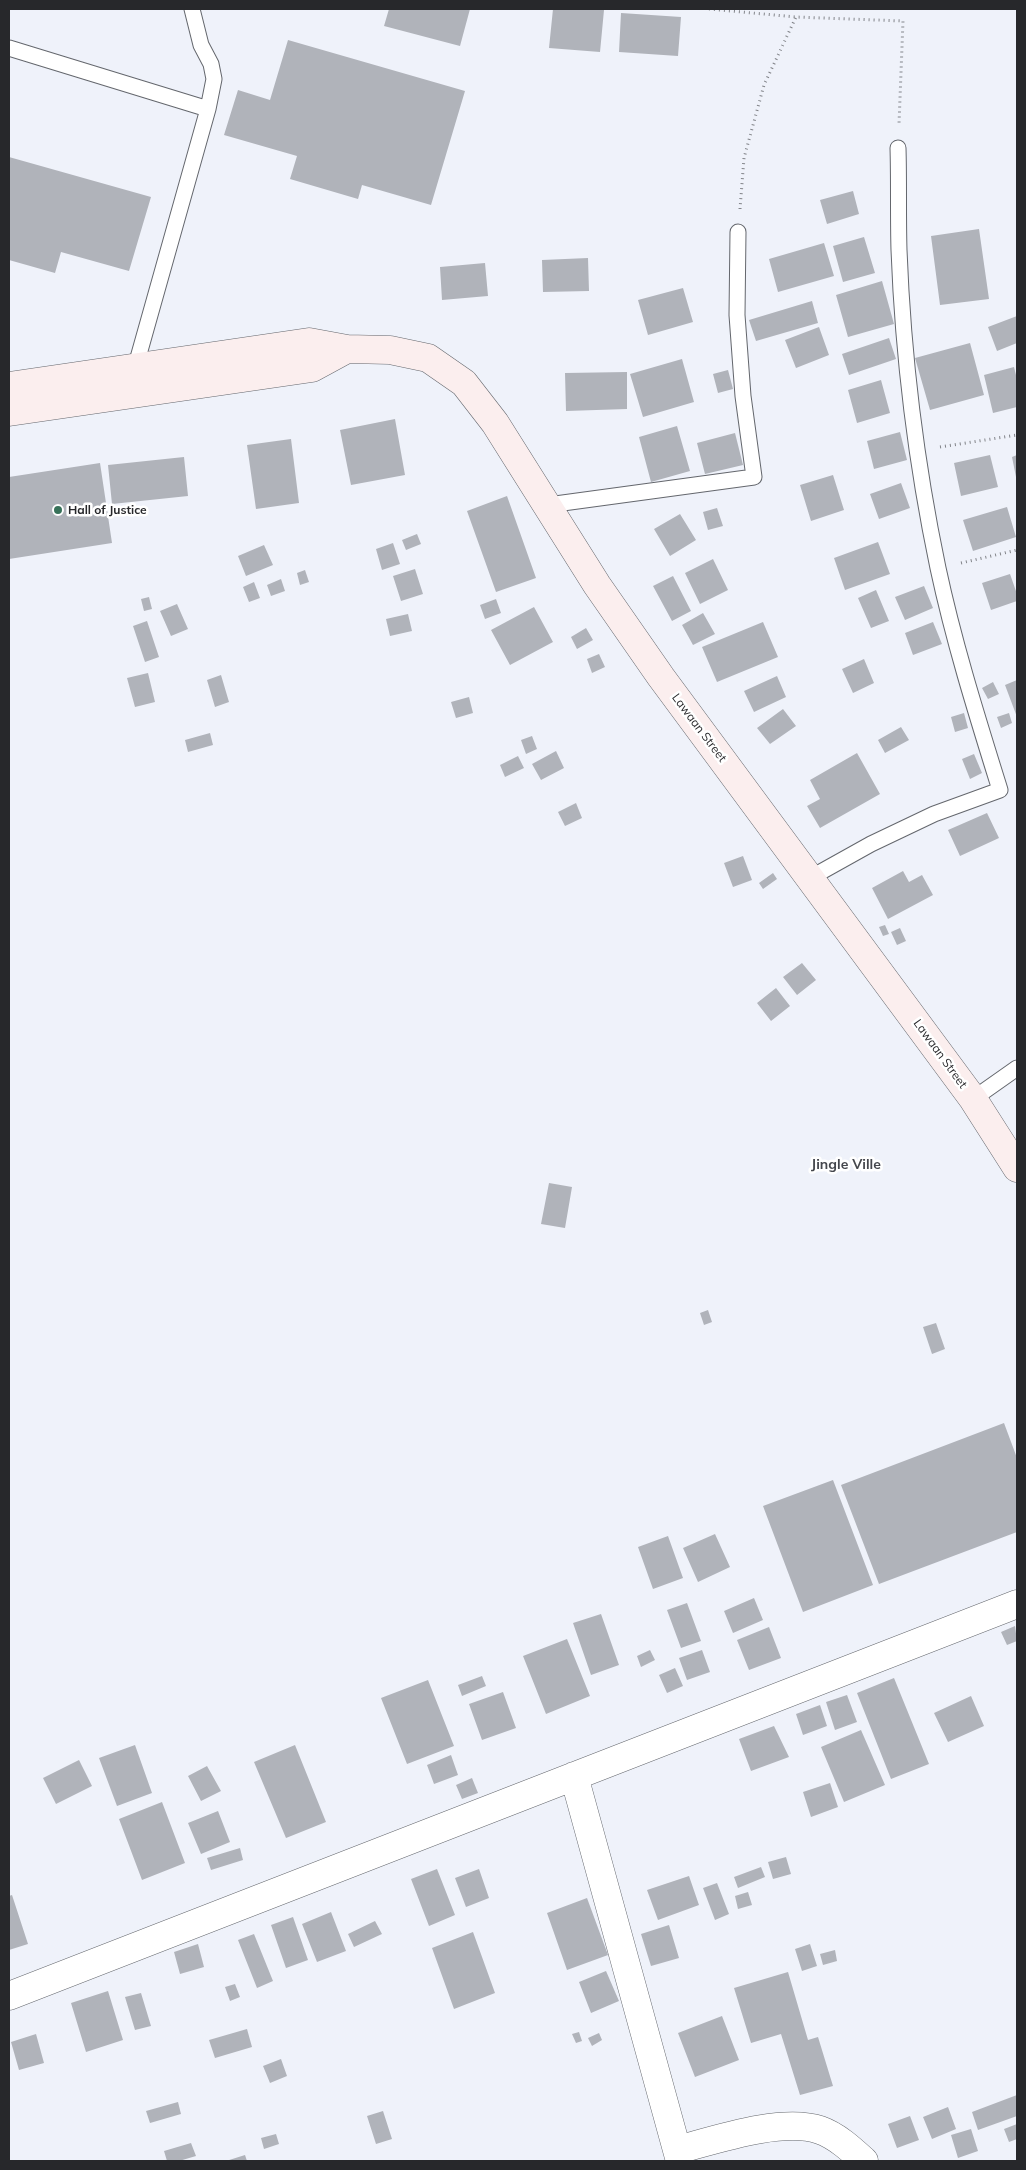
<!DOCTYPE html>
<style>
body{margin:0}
#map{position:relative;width:1026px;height:2170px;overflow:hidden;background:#eff2fa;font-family:Mulish,sans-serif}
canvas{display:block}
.frame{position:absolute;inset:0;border:10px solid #27282b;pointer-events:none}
</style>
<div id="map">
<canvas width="1026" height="2170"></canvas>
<div class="frame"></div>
</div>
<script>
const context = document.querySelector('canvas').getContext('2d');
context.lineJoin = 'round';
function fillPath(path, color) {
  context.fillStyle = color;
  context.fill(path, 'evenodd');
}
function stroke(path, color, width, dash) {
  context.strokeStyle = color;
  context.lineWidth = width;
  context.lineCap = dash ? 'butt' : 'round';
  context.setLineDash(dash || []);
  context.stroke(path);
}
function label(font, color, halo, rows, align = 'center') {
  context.font = font + ' Mulish,sans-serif';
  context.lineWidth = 5;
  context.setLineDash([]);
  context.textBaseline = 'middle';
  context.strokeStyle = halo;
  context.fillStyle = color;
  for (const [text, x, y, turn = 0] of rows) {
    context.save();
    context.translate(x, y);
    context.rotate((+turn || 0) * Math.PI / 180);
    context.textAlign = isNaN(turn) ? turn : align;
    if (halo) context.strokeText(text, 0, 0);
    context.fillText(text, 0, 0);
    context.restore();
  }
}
fillPath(new Path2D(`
 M389 9H470L460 46 384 26Z
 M553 9 604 10 600 52 549 48Z
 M621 13 681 17 678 56 619 52Z
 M288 40 465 91 431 205 362 185 358 199 290 179 297 156 224 135 238 90 270 100Z
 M9 157 151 197 129 271 61 252 55 273 9 260Z
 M853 191 859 214 827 224 820 200Z
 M979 229 989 299 940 305 931 236Z
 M864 237 875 273 843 282 833 246Z
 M824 243 834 276 778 292 769 259Z
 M588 258 589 291 543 292 542 260Z
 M485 263 488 296 442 300 440 267Z
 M882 281 894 324 848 337 836 295Z
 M683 288 693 322 648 335 638 300Z
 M812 301 818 323 756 341 749 320Z
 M1017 316V343L997 351 988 327Z
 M819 327 829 355 796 368 785 340Z
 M889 338 896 359 849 375 842 354Z
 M970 343 984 395 930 410 915 358Z
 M682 359 694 402 643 417 630 374Z
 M1014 367 1017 379V407L993 413 984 375Z
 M728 370 733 389 718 393 713 374Z
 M627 372V409L566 411 565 373Z
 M881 380 890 413 857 423 848 390Z
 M395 419 405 475 351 485 340 430Z
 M677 426 690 471 651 482 639 437Z
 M900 432 907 460 874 469 867 441Z
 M735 433 743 465 705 474 697 443Z
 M291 439 299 503 256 509 247 445Z
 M990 455 998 487 961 496 954 463Z
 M1017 455V476L1016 477 1012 457Z
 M184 457 188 496 112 504 108 465Z
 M100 463 112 543 9 559V477Z
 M833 475 844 510 811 521 800 485Z
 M901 483 910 508 879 519 870 494Z
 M507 496 536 578 496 592 467 511Z
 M1007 507 1016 537 973 551 963 520Z
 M717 508 723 526 708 530 703 512Z
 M680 514 696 540 670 556 654 529Z
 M417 534 421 544 406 550 402 540Z
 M878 542 890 574 845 590 834 558Z
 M393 543 400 564 382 570 376 549Z
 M264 545 273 565 246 576 238 556Z
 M713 559 728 590 700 604 685 573Z
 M415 569 423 594 401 601 393 576Z
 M305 570 309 582 300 585 297 573Z
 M1010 574 1017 594V601L991 610 982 583Z
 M673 576 691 611 672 621 653 586Z
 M281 579 285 591 271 596 267 585Z
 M254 582 260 598 249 602 243 587Z
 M924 586 933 608 905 620 895 597Z
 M876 590 889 621 871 628 858 598Z
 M149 597 152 609 144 611 141 599Z
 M496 599 501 613 485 619 480 605Z
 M177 604 188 629 171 636 160 611Z
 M534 607 553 642 510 665 491 630Z
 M703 613 715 634 693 645 682 625Z
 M408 614 412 631 390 636 386 619Z
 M147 621 159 657 145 662 133 626Z
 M763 622 778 657 717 682 702 647Z
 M933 622 942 644 913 655 905 633Z
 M586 628 593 640 577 649 571 637Z
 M599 654 605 667 592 673 587 659Z
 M864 659 874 683 853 693 842 669Z
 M148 673 155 702 135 707 127 678Z
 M221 675 229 702 215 707 207 680Z
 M777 676 786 697 754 712 744 691Z
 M1017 680V717L1005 685Z
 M993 682 999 694 988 699 982 688Z
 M469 697 473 713 456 718 451 702Z
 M783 709 796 726 770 744 757 728Z
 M964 713 968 728 955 732 951 717Z
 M1009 713 1012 723 1001 728 997 717Z
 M901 727 909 740 885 753 878 740Z
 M210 733 213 745 188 752 185 740Z
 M532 736 537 749 526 754 521 740Z
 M556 751 564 768 541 780 532 764Z
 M857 753 880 794 820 828 807 806 820 799 810 780Z
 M974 754 982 773 970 779 962 759Z
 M518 756 524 768 505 777 500 765Z
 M576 803 582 818 565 826 558 812Z
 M987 813 999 838 960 856 948 830Z
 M743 856 752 880 733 887 724 863Z
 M903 871 909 882 922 875 933 895 888 919 872 888Z
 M773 873 777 879 763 889 759 883Z
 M885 925 889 934 883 936 879 927Z
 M900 928 906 941 897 945 891 932Z
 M802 963 816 980 797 995 783 977Z
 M776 988 790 1006 771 1021 757 1003Z
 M549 1183 572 1187 565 1228 541 1224Z
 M708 1310 712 1322 704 1325 700 1313Z
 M936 1323 945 1349 932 1354 923 1327Z
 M1004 1423 1017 1458V1532L879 1584 841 1485Z
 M833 1480 873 1585 803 1612 763 1506Z
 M715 1534 730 1567 698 1582 683 1548Z
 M668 1536 683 1578 653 1589 638 1547Z
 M754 1598 763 1620 733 1633 724 1611Z
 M687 1603 701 1641 681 1648 667 1610Z
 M601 1614 619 1665 591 1675 573 1623Z
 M1015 1626 1017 1641 1007 1645 1001 1632Z
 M769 1627 781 1658 749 1670 737 1640Z
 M567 1639 590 1696 546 1714 523 1656Z
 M650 1650 655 1660 641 1667 637 1656Z
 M702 1650 710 1672 687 1680 679 1658Z
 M675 1668 683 1686 667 1693 659 1675Z
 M482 1676 486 1686 462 1696 458 1685Z
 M894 1678 929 1764 891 1779 857 1693Z
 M428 1680 454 1746 407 1764 381 1698Z
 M503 1692 516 1728 482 1740 469 1704Z
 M847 1695 857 1722 835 1730 826 1702Z
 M971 1696 984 1726 948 1742 934 1713Z
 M820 1705 827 1726 803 1735 796 1714Z
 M774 1726 789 1757 751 1771 739 1739Z
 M861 1730 885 1785 844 1802 821 1747Z
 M135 1745 152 1793 117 1806 99 1758Z
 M295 1745 326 1822 286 1838 254 1762Z
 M451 1755 458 1775 434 1784 427 1765Z
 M79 1760 92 1786 56 1804 43 1778Z
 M207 1766 221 1791 201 1801 188 1776Z
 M472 1778 478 1793 462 1799 456 1785Z
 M830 1783 838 1807 811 1817 803 1792Z
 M162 1802 185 1863 142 1880 119 1819Z
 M218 1811 230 1842 201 1854 188 1823Z
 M240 1848 243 1860 211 1870 207 1858Z
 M786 1857 791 1874 773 1879 768 1862Z
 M761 1867 765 1877 738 1888 734 1877Z
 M437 1869 455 1915 429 1926 411 1879Z
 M479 1869 489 1898 466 1907 455 1878Z
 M689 1876 699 1905 658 1920 647 1890Z
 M717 1883 729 1914 715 1920 703 1888Z
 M748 1892 752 1905 738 1909 735 1896Z
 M12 1895 28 1944 9 1950V1896Z
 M587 1898 608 1955 567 1970 547 1913Z
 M331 1912 346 1951 317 1962 302 1924Z
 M293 1917 308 1960 286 1968 271 1925Z
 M375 1921 382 1934 354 1947 348 1934Z
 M669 1925 679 1958 651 1966 641 1934Z
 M473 1932 495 1993 454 2009 432 1948Z
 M254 1934 273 1981 257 1988 238 1940Z
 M198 1944 204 1967 180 1974 174 1952Z
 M810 1944 817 1966 802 1971 795 1949Z
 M835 1950 837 1961 823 1965 820 1954Z
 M606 1971 619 2001 591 2013 579 1982Z
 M788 1972 808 2040 818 2037 833 2086 800 2095 781 2034 751 2043 734 1988Z
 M235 1984 240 1997 230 2001 225 1987Z
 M108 1991 123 2040 86 2052 71 2003Z
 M141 1993 151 2026 135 2030 125 1997Z
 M722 2016 739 2060 695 2077 678 2033Z
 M247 2029 252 2047 215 2058 209 2040Z
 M579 2032 582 2041 576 2043 572 2034Z
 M599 2033 602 2040 592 2046 588 2038Z
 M36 2034 44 2063 19 2070 11 2042Z
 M281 2059 287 2076 270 2083 263 2066Z
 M1017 2095V2116L978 2130 972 2112Z
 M178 2102 181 2114 150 2123 146 2111Z
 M948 2107 956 2129 932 2139 923 2117Z
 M383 2111 392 2139 376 2144 367 2116Z
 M910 2116 919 2140 897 2148 888 2124Z
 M1017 2124V2139L1009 2142 1004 2129Z
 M971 2129 978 2151 958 2158 951 2135Z
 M276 2134 279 2144 264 2149 261 2138Z
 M191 2143 196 2156 179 2161H167L164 2151Z
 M245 2155 247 2161H226Z`), '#b0b3ba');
const lane = new Path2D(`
 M9 48 208 109
 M134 372 208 109 214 79 211 64 201 45 192 9
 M548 505 754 477 743 396 737 315 738 232
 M810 878 871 844 934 814 1000 790C977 716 954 643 938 568 916 463 903 356 899 250 898 216 899 181 898 148
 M973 1099 1017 1068`);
const street = new Path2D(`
 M574 1776 680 2161
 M9 1996 1017 1604
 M677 2150C715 2140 782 2117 820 2130 837 2136 852 2150 864 2161`);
const secondary = new Path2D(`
 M9 386 309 342 347 349 390 350 428 358 464 383 495 423 597 585 661 677 973 1099 1017 1168
 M9 412 312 368 347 349`);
stroke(lane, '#64676d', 17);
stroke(street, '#64676d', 29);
stroke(secondary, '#64676d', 29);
stroke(new Path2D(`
 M709 9 796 17 903 21 899 124
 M740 209 744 158 764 85 796 17
 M940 447 1017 435
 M961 563 1017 550`), '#828489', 3, [1, 4]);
stroke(lane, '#fff', 15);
stroke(street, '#fff', 28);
stroke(secondary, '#fbeeee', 28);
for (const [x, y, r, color] of [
 [58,510,5,"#377159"]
]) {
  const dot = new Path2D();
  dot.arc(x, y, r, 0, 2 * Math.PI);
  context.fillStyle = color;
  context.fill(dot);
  stroke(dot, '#fff', 2);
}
label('bold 12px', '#27282b', '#fff', [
 ["Hall of Justice",68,510]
], 'left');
label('12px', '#27282b', '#fff', [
 ["Lawaan Street",699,728,53],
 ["Lawaan Street",940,1054,54]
]);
label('bold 14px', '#45474d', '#fff', [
 ["Jingle Ville",846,1165]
]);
</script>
